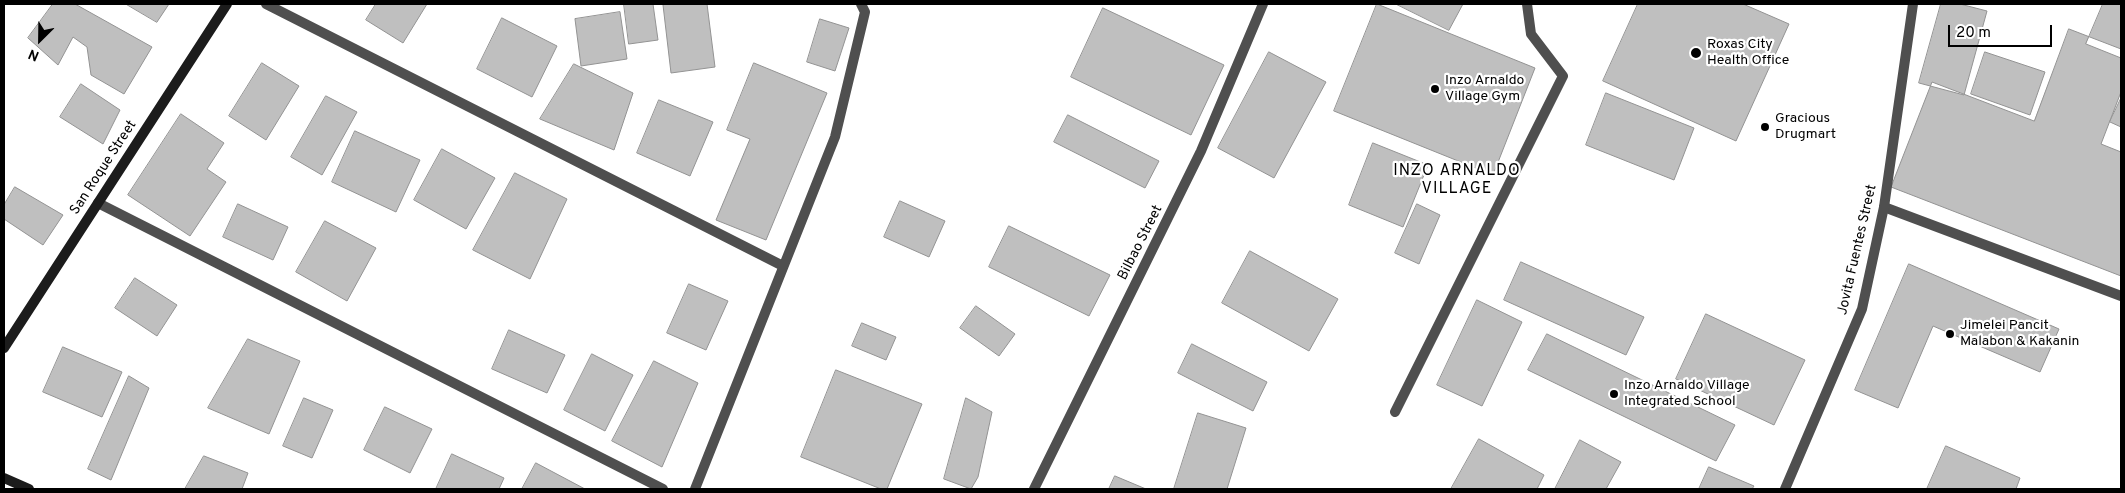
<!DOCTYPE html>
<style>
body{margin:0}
#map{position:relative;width:2125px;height:493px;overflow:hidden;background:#fff;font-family:Overpass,sans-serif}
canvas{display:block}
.frame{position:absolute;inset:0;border:5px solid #000;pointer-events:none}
.north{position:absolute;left:15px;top:15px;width:50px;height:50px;-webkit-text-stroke:4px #fff;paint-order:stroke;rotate:203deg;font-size:14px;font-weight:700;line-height:20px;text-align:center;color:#000}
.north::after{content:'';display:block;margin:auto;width:18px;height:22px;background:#000;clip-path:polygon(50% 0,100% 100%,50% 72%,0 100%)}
.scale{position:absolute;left:1948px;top:25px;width:104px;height:22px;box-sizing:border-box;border:2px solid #000;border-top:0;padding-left:6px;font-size:15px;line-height:18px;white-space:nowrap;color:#000;-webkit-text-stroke:4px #fff;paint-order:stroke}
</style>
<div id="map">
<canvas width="2125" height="493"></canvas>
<div class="frame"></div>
<div class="north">N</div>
<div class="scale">20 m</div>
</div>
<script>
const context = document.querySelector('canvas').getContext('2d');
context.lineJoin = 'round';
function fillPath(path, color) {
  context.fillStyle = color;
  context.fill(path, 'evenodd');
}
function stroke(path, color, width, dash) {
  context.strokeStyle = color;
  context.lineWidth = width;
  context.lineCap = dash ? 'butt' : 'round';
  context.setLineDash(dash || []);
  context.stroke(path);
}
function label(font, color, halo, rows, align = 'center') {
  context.font = font + ' Overpass,sans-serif';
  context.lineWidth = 4.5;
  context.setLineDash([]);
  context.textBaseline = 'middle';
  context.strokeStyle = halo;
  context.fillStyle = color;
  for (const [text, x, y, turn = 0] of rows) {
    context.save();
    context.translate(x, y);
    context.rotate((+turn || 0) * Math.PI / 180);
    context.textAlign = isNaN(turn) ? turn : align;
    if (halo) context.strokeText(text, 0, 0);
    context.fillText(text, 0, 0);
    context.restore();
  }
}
const building = new Path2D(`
 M53 4H75L152 47 124 94 91 75 87 47 73 37 58 65 28 38Z
 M126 4H169L157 22Z
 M376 4H427L403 43 366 20Z
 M624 4H653L658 40 629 44Z
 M673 4H707L715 67 671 73 663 5Z
 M1377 4 1535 68 1493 175 1334 111Z
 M1396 4H1463L1449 30Z
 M1638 4H1743L1789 24 1736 141 1603 81Z
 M1941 4H1960L1987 11 1964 95 1919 83Z
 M2103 4H2121V58L2086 44Z
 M1103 8 1224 65 1191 135 1071 77Z
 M620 12 627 59 581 66 575 19Z
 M502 18 557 46 532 97 477 69Z
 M820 19 849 28 835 71 807 62Z
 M2069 29 2121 49V92L2101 144 2121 152V276L1891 187 1932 82 2034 121Z
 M1269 52 1326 82 1274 178 1218 148Z
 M1985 52 2045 72 2030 115 1971 94Z
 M262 63 299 86 266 140 229 116Z
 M754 63 827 93 766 240 716 220 750 139 727 130Z
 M574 64 633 93 614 150 540 119Z
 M81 84 120 110 103 144 60 117Z
 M1606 93 1694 128 1674 180 1586 145Z
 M326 96 357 112 322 175 291 157Z
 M2121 98V127L2110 122Z
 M659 100 713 122 690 176 637 153Z
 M181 114 224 143 207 169 226 182 190 236 128 195Z
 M1068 115 1159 161 1145 188 1054 142Z
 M355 131 420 160 396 212 332 182Z
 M1373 143 1428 165 1403 227 1349 205Z
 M442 149 495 178 466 229 414 200Z
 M515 173 567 199 530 279 473 250Z
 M15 187 63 215 43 245 4 219V205Z
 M900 201 945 221 929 257 884 237Z
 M238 204 288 227 273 260 223 237Z
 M1417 204 1440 215 1419 264 1395 253Z
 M325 221 376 248 347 301 296 272Z
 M1009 226 1110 275 1089 316 989 267Z
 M1250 251 1338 299 1309 351 1222 303Z
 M1521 262 1644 317 1626 355 1504 300Z
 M1909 264 2059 329 2040 372 1933 326 1898 408 1855 390Z
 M135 278 177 305 157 336 115 308Z
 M689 284 728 301 706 350 667 333Z
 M1477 300 1522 322 1482 406 1437 385Z
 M976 306 1015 334 999 356 960 328Z
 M1706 314 1805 360 1774 425 1676 379Z
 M862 323 896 337 886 360 852 346Z
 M509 330 565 355 547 393 492 369Z
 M1547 334 1735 425 1716 461 1528 370Z
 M248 339 300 361 269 434 208 408Z
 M1192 344 1267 382 1253 411 1178 373Z
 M63 347 122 372 102 417 43 392Z
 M592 354 633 375 605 431 564 410Z
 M654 361 698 383 662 467 612 441Z
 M836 370 922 404 887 489H881L801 457Z
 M129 376 149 388 111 480 88 469Z
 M304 398 333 410 312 458 283 446Z
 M966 398 992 412 978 477 971 489 944 479Z
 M385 407 432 429 410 473 364 450Z
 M1198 413 1246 428 1227 489H1174Z
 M1479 439 1544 475 1537 489H1451Z
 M1580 440 1621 462 1606 489H1555Z
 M1946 446 2020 478 2016 489H1927Z
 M452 454 504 478 499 489H436Z
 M204 456 248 473 242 489H185Z
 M536 463 585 489H522Z
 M1709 467 1754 486 1752 489H1699Z
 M1115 476 1146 489H1109Z`);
fillPath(building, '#bfbfbf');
stroke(building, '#939393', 1);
stroke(new Path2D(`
 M1884 207 2121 296
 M1395 412 1563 76 1531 34 1527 4`), '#4f4f4f', 10);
stroke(new Path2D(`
 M266 4 783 266
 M98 203 663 489
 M695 489 835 137 865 12 861 4
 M1034 489 1201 151 1263 4`), '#4f4f4f', 10);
stroke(new Path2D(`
 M1785 489 1862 309 1884 207 1913 4`), '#4f4f4f', 10);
stroke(new Path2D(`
 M4 348 227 4
 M4 478 29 489`), '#1c1c1c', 10);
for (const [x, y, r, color] of [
 [1696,53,6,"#000"],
 [1435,89,5,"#000"],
 [1765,127,5,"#000"],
 [1950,334,5,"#000"],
 [1614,394,5,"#000"]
]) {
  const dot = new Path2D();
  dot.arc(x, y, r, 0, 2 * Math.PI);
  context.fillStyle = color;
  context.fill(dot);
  stroke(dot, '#fff', 2);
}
label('14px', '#000', '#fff', [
 ["Roxas City",1707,45],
 ["Health Office",1707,61],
 ["Inzo Arnaldo",1445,81],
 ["Village Gym",1445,97],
 ["Gracious",1775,119],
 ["Drugmart",1775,135],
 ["Jimelei Pancit",1960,326],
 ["Malabon & Kakanin",1960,342],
 ["Inzo Arnaldo Village",1624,386],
 ["Integrated School",1624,402]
], 'left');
label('14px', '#000', '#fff', [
 ["San Roque Street",104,168,-57],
 ["Bilbao Street",1141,243,-63],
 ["Jovita Fuentes Street",1858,250,-77]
]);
context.letterSpacing = '1px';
label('16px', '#000', '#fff', [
 ["INZO ARNALDO",1457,172],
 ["VILLAGE",1457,190]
]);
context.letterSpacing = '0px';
</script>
